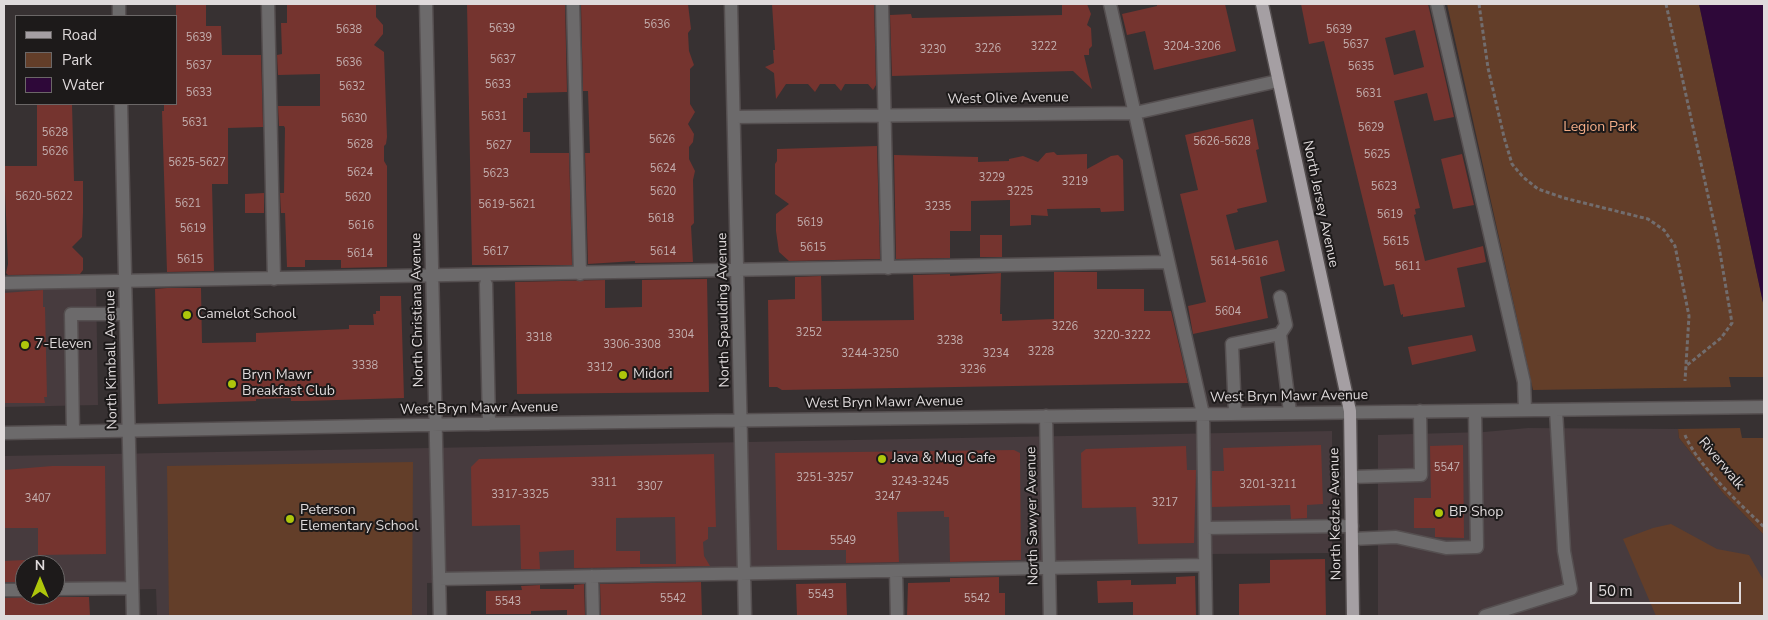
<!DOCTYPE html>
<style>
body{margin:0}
#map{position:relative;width:1768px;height:620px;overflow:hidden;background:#373132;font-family:"Nunito Sans",sans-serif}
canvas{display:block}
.frame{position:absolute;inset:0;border:5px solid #dfdadb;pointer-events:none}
.legend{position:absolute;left:15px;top:15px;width:162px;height:90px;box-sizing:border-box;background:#1d1a1a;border:1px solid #6b6767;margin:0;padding:6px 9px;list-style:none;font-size:15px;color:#dfdadb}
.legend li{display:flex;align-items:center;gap:10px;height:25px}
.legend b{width:25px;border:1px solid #6b6767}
.north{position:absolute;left:15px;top:555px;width:50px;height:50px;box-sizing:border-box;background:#1d1a1a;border:1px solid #6b6767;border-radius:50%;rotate:0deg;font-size:14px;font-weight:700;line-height:20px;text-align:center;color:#dfdadb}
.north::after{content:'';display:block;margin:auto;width:18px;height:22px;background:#aec60b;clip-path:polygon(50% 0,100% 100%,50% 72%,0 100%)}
.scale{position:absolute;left:1590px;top:582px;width:151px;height:22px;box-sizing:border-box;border:2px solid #dfdadb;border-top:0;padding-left:6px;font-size:15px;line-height:18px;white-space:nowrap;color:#dfdadb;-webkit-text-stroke:4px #1d1a1a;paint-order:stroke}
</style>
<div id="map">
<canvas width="1768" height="620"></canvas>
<div class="frame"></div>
<ul class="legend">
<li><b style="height:6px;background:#a59fa3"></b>Road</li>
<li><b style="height:14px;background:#633e29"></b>Park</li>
<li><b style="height:14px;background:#2e0839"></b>Water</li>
</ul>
<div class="north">N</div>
<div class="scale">50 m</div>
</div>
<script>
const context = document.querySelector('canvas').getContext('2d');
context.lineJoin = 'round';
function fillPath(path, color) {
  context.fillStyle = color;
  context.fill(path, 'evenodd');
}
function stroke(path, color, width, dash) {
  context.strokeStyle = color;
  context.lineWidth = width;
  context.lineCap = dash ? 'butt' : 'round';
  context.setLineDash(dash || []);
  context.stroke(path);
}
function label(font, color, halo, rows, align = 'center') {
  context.font = font + ' "Nunito Sans",sans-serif';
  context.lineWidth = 4;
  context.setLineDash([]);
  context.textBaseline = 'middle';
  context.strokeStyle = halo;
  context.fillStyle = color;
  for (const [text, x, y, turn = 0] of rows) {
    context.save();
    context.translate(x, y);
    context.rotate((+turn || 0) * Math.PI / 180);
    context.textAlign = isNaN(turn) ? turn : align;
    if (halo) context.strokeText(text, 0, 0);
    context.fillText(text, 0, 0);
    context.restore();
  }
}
fillPath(new Path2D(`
 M96 282 98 405 4 407V283Z
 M1528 428 1678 429 1679 438 1723 493 1764 535V616H1378V435L1484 432Z
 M1332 431V553L1210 554V567L427 583V616H157L156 589 55 591V565H25V592L4 593V456Z`), '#473b3e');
fillPath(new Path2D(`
 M1447 4H1699L1764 307V377H1729L1731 387 1533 390Z
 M1740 428 1742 438H1764V535L1723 493 1679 438 1678 429Z
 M413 462 412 615 169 616 167 466Z
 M1671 524 1717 549 1749 555 1764 581V616H1656L1623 539 1653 528Z`), '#633e29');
fillPath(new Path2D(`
 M1699 4H1764V307L1762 298Z`), '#2e0839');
fillPath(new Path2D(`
 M176 4H206V26H221L222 55H261L263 127 228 128V184H212L214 271 167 272 162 111H164V104H176Z
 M287 4H376V17L383 25V34L374 45 384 52 387 137 386 144 384 146V161L387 166V267L341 268V260H305V267H287L285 213H281L280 193H284L285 128 284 126H279L278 106H320V74L278 75 277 55 282 54 281 23H287Z
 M467 4H565L567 92 527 93V98H523V132H530V153H569L572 265H472Z
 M581 4H688L691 29 688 33 689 51 694 65 690 69V104L695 112 688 124 694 134 693 142 689 147V159L695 171 693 180 694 223 691 226 693 262 635 263V261L588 264 585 153H590L588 91H583Z
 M772 4H874L876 85 873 90 868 84H845L841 91 835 84H820L815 92 808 84H786L776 99 774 73 765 67 774 63 773 50H775Z
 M1062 4H1087L1091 14 1087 25 1091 28 1092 46 1089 49V55H1084L1092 89 1073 71 892 76 890 15 911 14 912 18 1062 15Z
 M1157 4H1225L1236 51 1154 70 1145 31 1127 35 1122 14 1157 6Z
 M1301 4H1428L1454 117 1434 121 1427 93 1394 101 1420 208 1415 209 1416 214 1414 215 1425 261 1483 246 1486 262 1457 268 1465 307 1403 317V314L1401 315 1394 284 1384 286 1324 41 1309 44ZM1415 30 1424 67 1394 75 1385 38Z
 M37 104H72L74 181H83V213L82 237 72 247 83 258V270L80 274 8 275 6 273 8 264 4 166H37Z
 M1253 119 1259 149 1256 150 1267 202 1237 209 1238 212 1226 215 1235 250 1278 240 1285 271 1260 277 1268 318 1193 334 1188 306 1206 302 1180 194 1198 190 1185 135Z
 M877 146 880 259 789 261 779 252 776 231V214L789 204 775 194V164L777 161V149Z
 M1054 152 1057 155 1087 154V169L1111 156 1118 155 1123 160 1124 211 1101 212 1100 208 1047 209 1048 216 1031 215V225L1010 226V200L971 201V231H950V258L896 259 894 155 978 157V162L1009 161V159L1023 156 1038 162 1046 153Z
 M1462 154 1474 205 1453 209 1441 159Z
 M264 193V213H245V194Z
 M980 235H1002V257H980Z
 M1054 272H1097V289H1144V311H1171L1188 383 782 390 777 387H769L768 300 795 299V277L821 276 822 321 914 320 913 275 950 274V276L1001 273 1000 314H1002V321L1054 319Z
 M707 279 709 392 517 394 515 282 605 280V308L642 307V280Z
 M167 288H201L202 343 256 342V333L349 329V325H374L373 314H376V311H380V296H401L404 398 304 401H291V398L256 399V401L158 404 155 289Z
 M43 290V307H45L47 397H44L45 403H4V293Z
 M1472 335 1476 351 1412 365 1408 347Z
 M1321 445 1323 504 1307 505V518L1291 519 1290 505 1212 507V471H1224L1223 448Z
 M1463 445 1464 538 1435 537V528H1414V498H1431L1430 446Z
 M1186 446 1187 470H1196L1194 543 1138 544 1136 507 1082 508 1081 453 1086 449Z
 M1014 450 1020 453 1021 560 950 562 949 517H944V511L897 512 899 562 846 563V550H777L775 453Z
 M714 454 716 527H708V539L703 542 704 556 710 566 574 568V550L539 552 540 569H521L520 525 472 526 471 467 479 459ZM675 517 676 564H640V551H616V518Z
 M52 466H105L106 554 38 555V528H4V470Z
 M1325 559 1326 616H1239V584L1270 583V560Z
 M25 560V582H4V561Z
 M1195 576 1196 616H1133V602L1098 603 1097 581 1131 580V585L1176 584V577Z
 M999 577V593H1005V616H907L908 583 950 582V578Z
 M701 582 702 616H601L600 584Z
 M846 583 847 616H797L796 584Z
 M584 584 585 616H567V610L531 611V614H486V591L522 590 521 586 540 585V589H574V585Z
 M30 597H89L90 616H4V598Z`), '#75342f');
const minor = new Path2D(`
 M119 4V16
 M268 4 274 279
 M426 4 440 616
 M573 4 580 274
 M731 4 745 616
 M882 4 888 268
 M1110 4 1203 414 1206 616
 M1437 4 1524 382 1525 410
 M121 104 133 616
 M734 117 1135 113 1278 81
 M4 283 1168 262
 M486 284 489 424
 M1280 297 1286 325 1280 334 1290 412
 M1235 413 1232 344 1280 334
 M1046 416 1050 616
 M73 431 71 314H126
 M4 433 470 424 1764 407
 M1351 477 1421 475 1420 411
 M1205 528 1352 526
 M1352 539 1396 537 1446 548 1477 547 1475 411
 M896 571 897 616
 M592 576 593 616
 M439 579 1205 565
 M55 589 132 588
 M4 590H25
 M1485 616 1571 589 1564 551 1556 410`);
const major = new Path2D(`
 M1262 4 1350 411 1353 616`);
stroke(minor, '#554f50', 15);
stroke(major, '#554f50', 15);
stroke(new Path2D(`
 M1479 4 1488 68 1504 137 1512 164 1523 177 1538 189 1564 198 1648 219 1664 230 1675 246 1689 316 1685 381
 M1666 4 1718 241 1732 323 1721 338 1686 366
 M1685 435C1697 465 1740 504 1764 527`), '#726d6e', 3, [4, 2.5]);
stroke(minor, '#6c6a6b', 12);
stroke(major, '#a59fa3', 12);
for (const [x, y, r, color] of [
 [187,315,5,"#aec60b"],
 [25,345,5,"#aec60b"],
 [623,375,5,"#aec60b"],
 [232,384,5,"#aec60b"],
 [882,459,5,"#aec60b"],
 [1439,513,5,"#aec60b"],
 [290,519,5,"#aec60b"]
]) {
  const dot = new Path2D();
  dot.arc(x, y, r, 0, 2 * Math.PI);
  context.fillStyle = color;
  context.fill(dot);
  stroke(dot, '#1d1a1a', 2);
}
label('11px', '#c4b0b0', null, [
 ["5636",657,25],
 ["5639",502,29],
 ["5638",349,30],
 ["5639",1339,30],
 ["5639",199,38],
 ["5637",1356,45],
 ["3222",1044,47],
 ["3204-3206",1192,47],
 ["3226",988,49],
 ["3230",933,50],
 ["5637",503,60],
 ["5636",349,63],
 ["5637",199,66],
 ["5635",1361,67],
 ["5633",498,85],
 ["5632",352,87],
 ["5633",199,93],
 ["5631",1369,94],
 ["5631",494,117],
 ["5630",354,119],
 ["5631",195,123],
 ["5629",1371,128],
 ["5628",55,133],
 ["5626",662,140],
 ["5626-5628",1222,142],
 ["5628",360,145],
 ["5627",499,146],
 ["5626",55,152],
 ["5625",1377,155],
 ["5625-5627",197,163],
 ["5624",663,169],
 ["5624",360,173],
 ["5623",496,174],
 ["3229",992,178],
 ["3219",1075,182],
 ["5623",1384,187],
 ["5620",663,192],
 ["3225",1020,192],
 ["5620-5622",44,197],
 ["5620",358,198],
 ["5621",188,204],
 ["5619-5621",507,205],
 ["3235",938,207],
 ["5619",1390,215],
 ["5618",661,219],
 ["5619",810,223],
 ["5616",361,226],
 ["5619",193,229],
 ["5615",1396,242],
 ["5615",813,248],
 ["5617",496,252],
 ["5614",663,252],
 ["5614",360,254],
 ["5615",190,260],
 ["5614-5616",1239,262],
 ["5611",1408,267],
 ["5604",1228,312],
 ["3226",1065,327],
 ["3252",809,333],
 ["3304",681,335],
 ["3220-3222",1122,336],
 ["3318",539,338],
 ["3238",950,341],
 ["3306-3308",632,345],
 ["3228",1041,352],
 ["3244-3250",870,354],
 ["3234",996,354],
 ["3338",365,366],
 ["3312",600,368],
 ["3236",973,370],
 ["5547",1447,468],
 ["3251-3257",825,478],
 ["3243-3245",920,482],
 ["3311",604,483],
 ["3201-3211",1268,485],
 ["3307",650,487],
 ["3317-3325",520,495],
 ["3247",888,497],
 ["3407",38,499],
 ["3217",1165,503],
 ["5549",843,541],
 ["5543",821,595],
 ["5542",673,599],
 ["5542",977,599],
 ["5543",508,602]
]);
label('14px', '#dfdadb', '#1d1a1a', [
 ["West Olive Avenue",1008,99,-1],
 ["North Jersey Avenue",1320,204,78],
 ["North Christiana Avenue",418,310,-91],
 ["North Spaulding Avenue",724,310,-91],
 ["North Kimball Avenue",112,360,-91],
 ["West Bryn Mawr Avenue",1289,397,-1],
 ["West Bryn Mawr Avenue",884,403,-1],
 ["West Bryn Mawr Avenue",479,409,-1],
 ["Riverwalk",1721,464,50],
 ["North Kedzie Avenue",1336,514,-91],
 ["North Sawyer Avenue",1033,516,-91]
]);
label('14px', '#f4ad87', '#1d1a1a', [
 ["Legion Park",1600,128]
]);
label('14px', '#dfdadb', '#1d1a1a', [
 ["Camelot School",197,315],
 ["7-Eleven",35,345],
 ["Midori",633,375],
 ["Bryn Mawr",242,376],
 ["Breakfast Club",242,392],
 ["Java & Mug Cafe",892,459],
 ["Peterson",300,511],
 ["Elementary School",300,527],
 ["BP Shop",1449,513]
], 'left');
</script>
